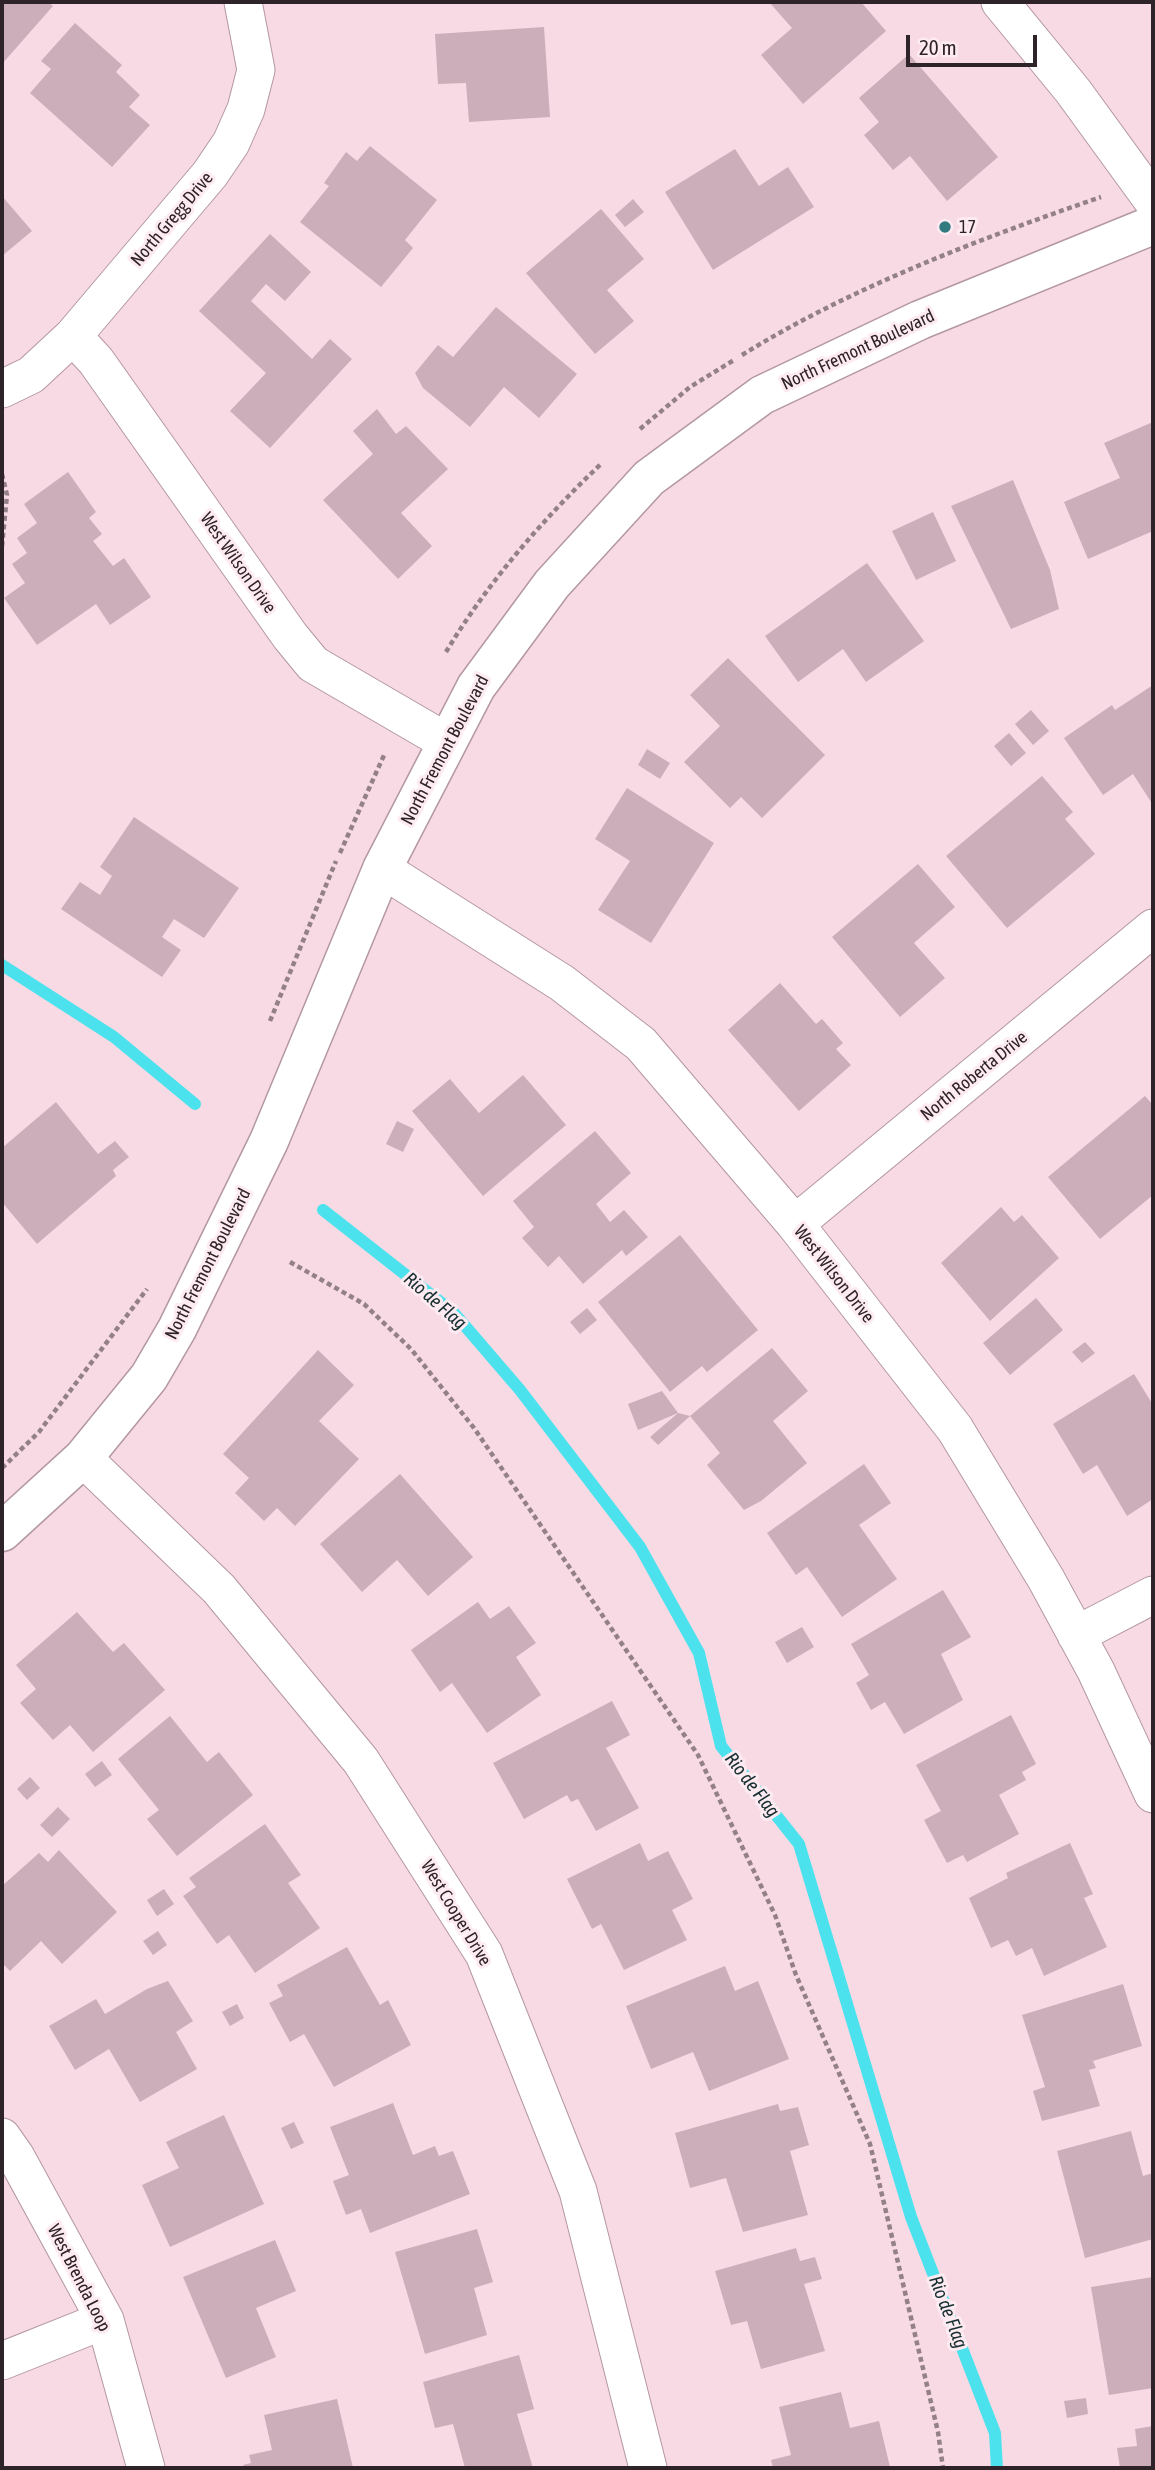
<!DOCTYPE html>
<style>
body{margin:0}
#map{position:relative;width:1155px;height:2470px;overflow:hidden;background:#f8dae5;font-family:"Asap Condensed",sans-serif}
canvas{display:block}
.frame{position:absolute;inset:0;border:4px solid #2e2328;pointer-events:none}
.scale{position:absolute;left:906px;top:35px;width:131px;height:32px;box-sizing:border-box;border:4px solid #2e2328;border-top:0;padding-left:9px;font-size:21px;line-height:24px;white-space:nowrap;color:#2e2328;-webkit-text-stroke:5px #fdebf1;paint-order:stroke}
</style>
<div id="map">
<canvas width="1155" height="2470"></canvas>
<div class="frame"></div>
<div class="scale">20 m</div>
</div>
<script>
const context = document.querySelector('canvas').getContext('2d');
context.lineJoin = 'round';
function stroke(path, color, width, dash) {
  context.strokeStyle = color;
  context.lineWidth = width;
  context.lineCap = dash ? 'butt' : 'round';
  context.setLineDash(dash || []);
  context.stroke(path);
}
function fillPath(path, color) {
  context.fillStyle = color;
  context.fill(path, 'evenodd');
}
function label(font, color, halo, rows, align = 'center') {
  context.font = font + ' "Asap Condensed",sans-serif';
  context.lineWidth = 6;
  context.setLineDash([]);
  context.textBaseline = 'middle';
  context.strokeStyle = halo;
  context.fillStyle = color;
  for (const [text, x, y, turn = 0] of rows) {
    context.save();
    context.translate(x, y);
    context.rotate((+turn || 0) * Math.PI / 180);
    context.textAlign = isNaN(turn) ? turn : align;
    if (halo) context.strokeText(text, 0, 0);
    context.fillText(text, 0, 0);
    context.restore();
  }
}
stroke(new Path2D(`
 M2 965 114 1037 195 1104
 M323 1210 453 1312 520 1390 640 1547 699 1653 721 1746 799 1844 911 2217 995 2433 997 2468`), '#4ce2ed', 12);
fillPath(new Path2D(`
 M2 2H48L53 6 2 64Z
 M769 2H861L886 31 803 104 761 55 792 28Z
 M75 23 122 65 116 72 140 95 129 107 150 125 112 167 30 93 51 69 41 61Z
 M544 27 550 117 469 122 466 83 438 84 435 34Z
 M909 54 998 157 947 201 910 156 893 170 864 135 879 122 859 98Z
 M370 146 437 200 405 240 413 248 381 287 300 222 329 186 324 183 346 152 357 161Z
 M735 149 759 186 788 167 814 207 713 270 665 192Z
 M2 196 32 231 2 256Z
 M633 199 644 212 625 227 615 215Z
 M601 209 644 259 607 290 634 321 595 354 526 273Z
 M270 234 311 272 285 301 266 284 251 301 312 359 330 339 352 359 270 448 230 411 266 373 199 311Z
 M496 307 577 374 539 418 504 387 470 427 423 388 415 373 438 345 453 357Z
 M377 409 396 434 406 426 448 469 401 513 432 546 398 579 323 500 373 454 353 431Z
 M1153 422V531L1088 559 1064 502 1120 478 1104 443Z
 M68 472 96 512 89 518 102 534 93 541 113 566 124 558 151 597 110 625 96 604 37 645 4 598 25 583 12 564 27 553 17 538 37 523 24 504Z
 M1013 480 1050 570 1059 609 1011 629 951 506Z
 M933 512 956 561 916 580 892 531Z
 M867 563 924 641 866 682 843 649 798 682 765 636Z
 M728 658 825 755 762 818 741 797 730 808 684 762 720 726 690 695Z
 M1153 685V805L1133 774 1103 795 1064 738 1112 705 1115 710Z
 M1031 710 1049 731 1033 745 1015 724Z
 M1009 733 1026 753 1011 766 994 746Z
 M647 749 670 763 660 779 638 765Z
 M1042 776 1073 812 1065 819 1095 854 1007 928 946 856Z
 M627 788 714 843 651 943 598 910 630 861 595 839Z
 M134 817 239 888 204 938 174 919 162 937 181 950 162 977 61 909 80 882 100 895 112 876 100 867Z
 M918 864 955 907 914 943 945 978 900 1017 832 937Z
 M780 983 816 1024 822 1019 843 1043 836 1049 851 1065 799 1111 728 1030Z
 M523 1075 566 1125 483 1196 412 1111 450 1079 479 1113Z
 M1145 1096 1153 1105V1195L1100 1239 1048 1177Z
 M56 1102 98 1154 115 1141 129 1157 113 1170 116 1176 37 1244 2 1202V1148Z
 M397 1121 414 1129 403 1152 386 1144Z
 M595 1131 631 1173 596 1204 610 1222 624 1210 648 1237 626 1256 622 1250 583 1284 559 1256 548 1267 522 1238 534 1227 513 1201Z
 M1001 1207 1014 1222 1022 1215 1059 1258 990 1321 941 1263Z
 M680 1235 758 1330 707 1372 702 1366 670 1392 598 1302Z
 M1036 1298 1063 1330 1010 1375 983 1343Z
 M587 1308 597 1320 580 1334 570 1322Z
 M1085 1342 1095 1353 1082 1363 1072 1352Z
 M772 1348 808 1391 773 1421 807 1463 761 1501 744 1510 707 1465 720 1453 690 1416Z
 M318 1350 354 1385 319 1421 359 1459 295 1526 277 1508 264 1521 235 1493 249 1478 223 1454Z
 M1134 1374 1153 1405V1499L1127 1516 1097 1465 1083 1474 1053 1424Z
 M662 1391 678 1413 690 1416 658 1445 650 1437 678 1413 638 1430 628 1404Z
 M864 1464 891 1503 859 1525 897 1579 842 1617 807 1567 796 1575 767 1533Z
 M400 1474 473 1557 428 1596 397 1560 362 1592 320 1544Z
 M943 1590 971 1637 941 1654 963 1700 904 1734 885 1702 871 1710 856 1683 869 1675 851 1644Z
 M478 1602 490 1619 509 1606 536 1643 516 1657 541 1695 487 1733 452 1683 440 1692 411 1650Z
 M77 1612 113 1652 124 1643 165 1690 93 1752 70 1725 53 1740 20 1703 36 1689 16 1665Z
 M802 1627 814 1647 787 1663 775 1642Z
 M612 1701 630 1735 606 1748 639 1808 596 1831 578 1799 571 1802 567 1795 524 1819 493 1763Z
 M1011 1715 1036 1764 1022 1772 1026 1780 999 1795 1019 1834 967 1862 963 1855 947 1863 924 1820 941 1811 916 1765Z
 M170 1716 207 1762 219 1752 253 1795 177 1856 147 1819 159 1810 118 1759Z
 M102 1761 112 1775 95 1787 85 1774Z
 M30 1777 40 1788 27 1800 17 1789Z
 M58 1807 70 1819 52 1837 40 1825Z
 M265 1824 301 1875 288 1883 320 1928 255 1973 229 1935 217 1944 183 1896 196 1887 189 1878Z
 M640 1843 648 1861 668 1851 693 1899 672 1910 687 1940 624 1970 601 1924 592 1929 567 1879Z
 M1070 1843 1093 1894 1084 1898 1107 1947 1044 1976 1032 1948 1016 1956 1008 1940 991 1948 969 1898 1008 1878 1006 1873Z
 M59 1850 117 1912 62 1964 41 1941 10 1971 2 1963V1886L39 1853 48 1862Z
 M164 1889 174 1904 157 1916 147 1900Z
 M158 1931 167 1945 153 1955 143 1941Z
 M347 1947 380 2005 388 2000 411 2045 334 2087 304 2034 290 2042 269 2003 283 1996 277 1985Z
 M725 1966 735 1991 758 1981 789 2059 709 2091 693 2052 651 2069 626 2006Z
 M168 1981 193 2021 176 2032 197 2069 140 2102 109 2049 75 2070 49 2026 96 1999 105 2014 147 1989Z
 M1123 1984 1142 2046 1093 2061 1096 2068 1089 2070 1100 2106 1042 2121 1033 2091 1045 2087 1022 2015Z
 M237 2004 244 2018 230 2026 222 2012Z
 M393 2103 413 2155 435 2146 439 2156 453 2151 470 2194 370 2233 361 2209 346 2215 333 2181 349 2175 330 2127Z
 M778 2104 780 2111 798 2107 809 2145 790 2151 808 2215 743 2232 726 2178 690 2188 675 2133Z
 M224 2115 264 2204 170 2247 142 2185 179 2168 166 2142Z
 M294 2122 304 2143 291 2149 281 2128Z
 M1131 2131 1143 2176 1153 2173V2239L1085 2258 1057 2151Z
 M477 2229 493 2282 474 2288 487 2335 425 2354 395 2252Z
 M275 2240 296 2291 256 2308 276 2357 226 2378 183 2277Z
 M796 2248 800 2261 815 2257 822 2279 804 2284 825 2351 761 2369 747 2321 731 2325 715 2271Z
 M1153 2277V2388L1109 2395 1091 2287Z
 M519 2355 534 2409 517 2414 533 2468H465L453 2424 435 2428 423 2382Z
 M841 2392 850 2428 879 2421 890 2467 773 2468 771 2460 791 2455 779 2407Z
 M1086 2398 1088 2414 1067 2418 1064 2401Z
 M337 2399 353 2468H244L243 2465 251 2463 249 2455 272 2450 264 2415Z
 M1153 2426V2468H1120L1117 2448 1137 2446 1135 2429Z`), '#cbaeb9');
const minor = new Path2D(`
 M1000 2 1073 91 1153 201
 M73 336 96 361 290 636 313 664 447 742
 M2 389 31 375 73 336 210 174 231 143 246 109 256 70 243 2
 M382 869 562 983 641 1044 795 1224 955 1429 1046 1579 1096 1671 1153 1794
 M795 1224 1153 928
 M83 1458 219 1589 361 1761 484 1954 578 2191 648 2468
 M1076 1635 1153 1595
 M2 2137 16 2157 105 2320 146 2468
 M2 2361 105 2320`);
const tertiary = new Path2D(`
 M2 1532 83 1458 149 1377 177 1329 269 1141 382 869 476 687 552 584 649 478 762 395 920 320 1153 225`);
stroke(minor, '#b397a2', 39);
stroke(tertiary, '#b397a2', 41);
stroke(new Path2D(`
 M742 355C852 287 979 239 1101 197
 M640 429 690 387 734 360
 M2 474 7 495 2 546
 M446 652C488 582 543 519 602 463
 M340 853 385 753
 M270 1021 336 861
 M290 1262 364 1304 411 1349 474 1428 698 1755 775 1915 796 1975 870 2144 938 2432 943 2468
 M2 1468 39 1432 147 1289`), '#948088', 4.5, [5, 3.5]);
stroke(minor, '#fff', 37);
stroke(tertiary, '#fff', 38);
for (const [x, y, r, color] of [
 [945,227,7,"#317a80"]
]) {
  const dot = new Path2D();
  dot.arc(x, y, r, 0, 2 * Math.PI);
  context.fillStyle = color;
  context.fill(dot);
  stroke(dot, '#fdebf1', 2.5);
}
label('18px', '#2e2328', '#fdebf1', [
 ["North Gregg Drive",172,219,-50],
 ["North Fremont Boulevard",858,350,-25],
 ["West Wilson Drive",238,563,55],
 ["North Fremont Boulevard",445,750,-62],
 ["North Roberta Drive",974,1076,-39],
 ["North Fremont Boulevard",208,1264,-63],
 ["West Wilson Drive",834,1274,52],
 ["West Cooper Drive",456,1913,59],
 ["West Brenda Loop",79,2278,63]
]);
label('18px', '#2e2328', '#fdebf1', [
 ["17",959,227]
], 'left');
label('italic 19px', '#162f31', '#fdebf1', [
 ["Rio de Flag",435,1301,41],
 ["Rio de Flag",752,1785,52],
 ["Rio de Flag",948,2312,69]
]);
</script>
